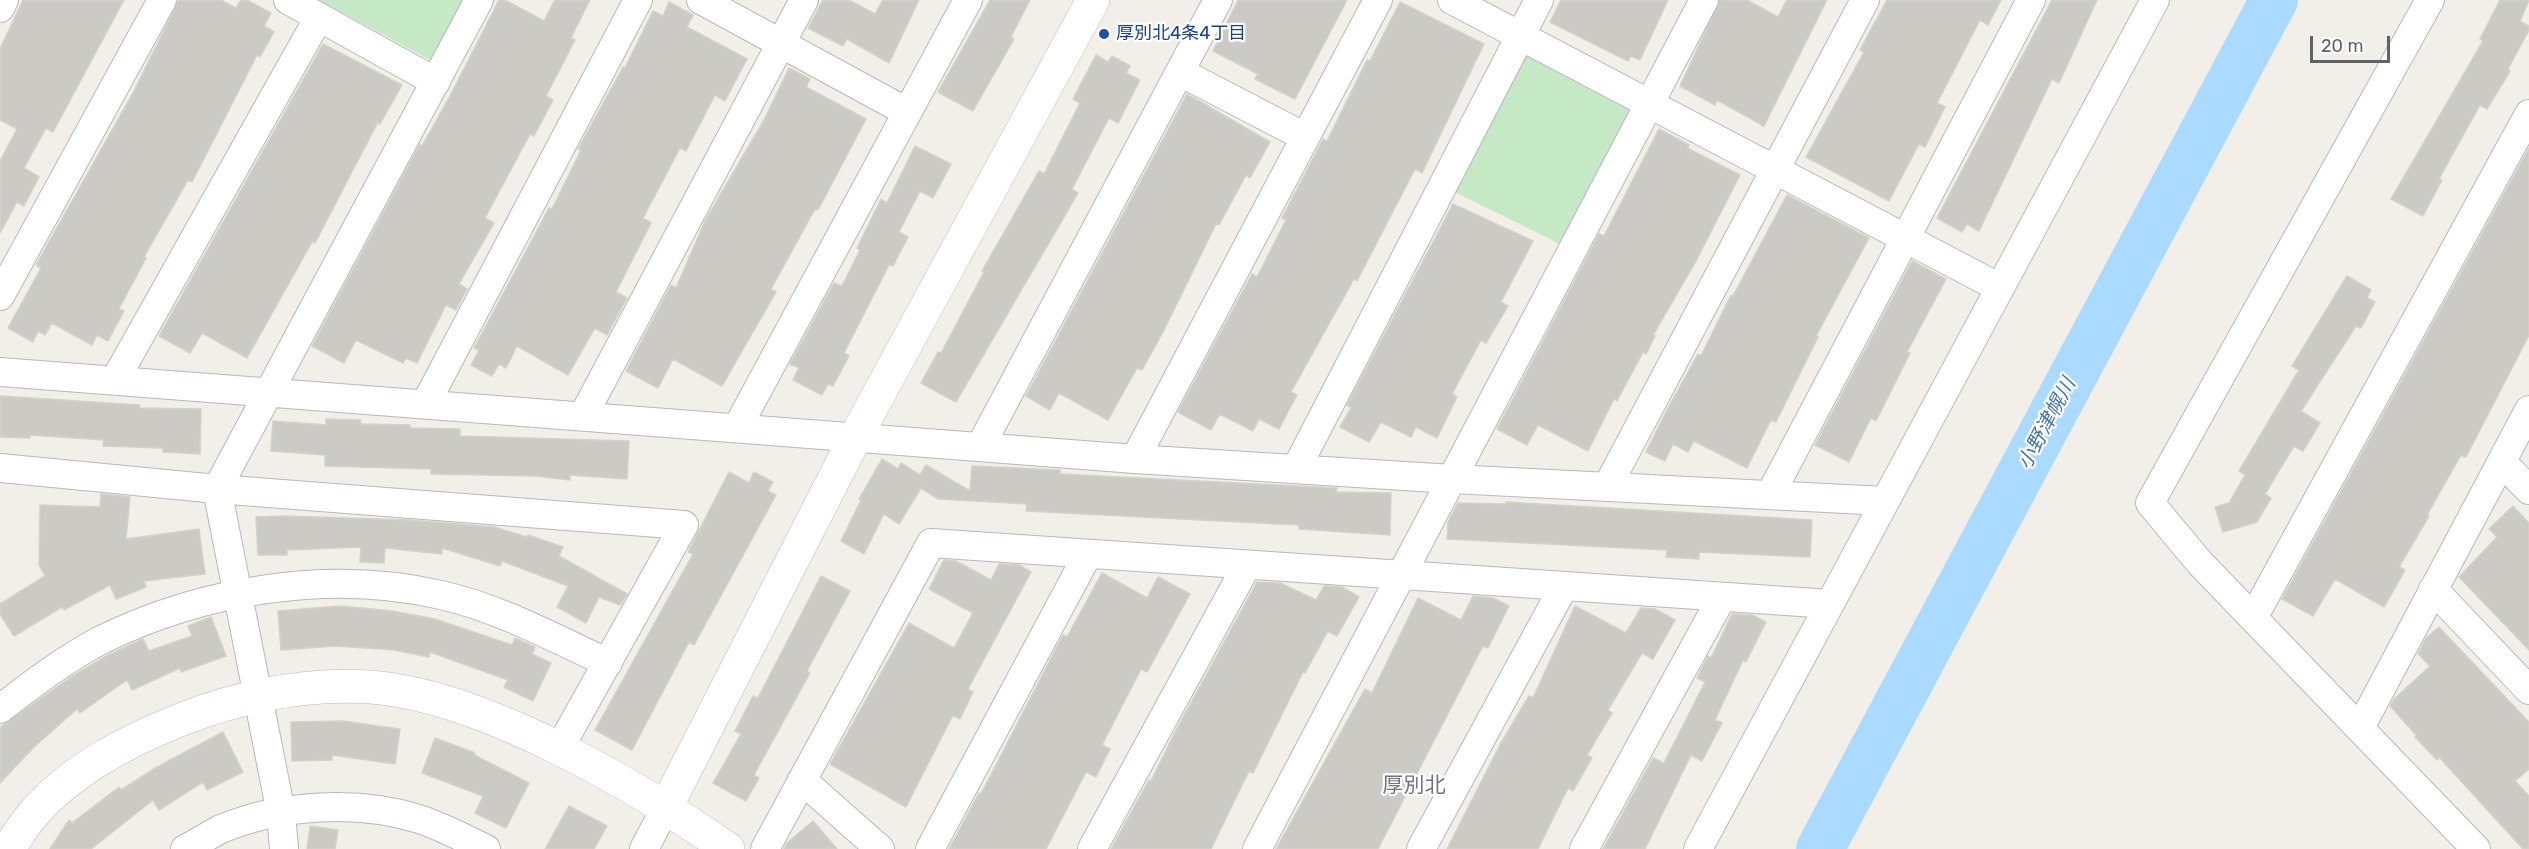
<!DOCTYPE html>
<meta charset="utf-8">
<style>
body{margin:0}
#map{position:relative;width:2529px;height:849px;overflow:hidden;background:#f1efe8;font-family:Rubik,sans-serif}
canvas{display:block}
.scale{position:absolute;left:2310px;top:36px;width:80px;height:27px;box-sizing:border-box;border:3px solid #5f6368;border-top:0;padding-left:8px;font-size:18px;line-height:21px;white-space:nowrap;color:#5f6368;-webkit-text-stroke:4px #fff;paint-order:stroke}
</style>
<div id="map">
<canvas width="2529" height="849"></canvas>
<div class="scale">20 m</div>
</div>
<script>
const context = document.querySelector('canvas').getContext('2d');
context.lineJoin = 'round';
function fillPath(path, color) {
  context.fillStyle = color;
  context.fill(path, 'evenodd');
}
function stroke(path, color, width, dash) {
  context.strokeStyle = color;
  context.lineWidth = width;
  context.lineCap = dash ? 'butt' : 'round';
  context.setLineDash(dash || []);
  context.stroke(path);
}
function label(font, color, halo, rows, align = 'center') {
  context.font = font + ' Rubik,"Noto Sans JP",sans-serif';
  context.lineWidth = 4.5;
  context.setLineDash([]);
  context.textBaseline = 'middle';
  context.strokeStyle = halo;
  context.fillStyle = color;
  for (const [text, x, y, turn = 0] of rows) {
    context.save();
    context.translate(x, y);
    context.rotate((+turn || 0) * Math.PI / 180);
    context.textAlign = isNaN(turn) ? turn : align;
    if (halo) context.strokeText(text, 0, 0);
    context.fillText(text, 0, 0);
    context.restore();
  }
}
fillPath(new Path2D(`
 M319 0H465L432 61Z
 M1520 36 1650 104 1572 250 1443 186Z`), '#c5e8c5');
stroke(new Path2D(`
 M1820 849 2274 0`), '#aadaff', 48);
const building = new Path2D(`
 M23 0H124L53 132 46 128 24 168 39 177 24 206 17 202 0 233V161L17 129 0 120V49Z
 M179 0H221L236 8 241 0H247L271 13 264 26 274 32 260 57 257 55 192 182 188 180 144 257 146 258 119 309 124 311 108 341 97 335 92 345 52 323 45 335 38 331 33 342 8 328 41 268 36 265 134 91Z
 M499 0H505L544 21 555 0H590L571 38 575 40 546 96 553 100 534 136 530 134 485 218 494 223 459 284 467 289 456 310 446 305 417 363 406 358 403 363 356 340 344 363 312 346 420 144 422 146 450 96Z
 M823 0H849L875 14 883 0H919L889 63 847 39 843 46 808 28Z
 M990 0H1030L1011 37 1014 39 973 111 938 92Z
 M1238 0H1347L1295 99 1255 79 1258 74 1213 51Z
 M1561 0H1668L1640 60 1631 56 1628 61 1550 22Z
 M1720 0H1747L1778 17 1787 0H1827L1764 126 1717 100 1715 105 1680 86Z
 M1887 0H2001L1988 25 1980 20 1937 103 1945 107 1925 147 1919 144 1889 201 1806 157 1864 52 1860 50Z
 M2052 0H2097L2059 83 2052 79 1979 231 1967 224 1962 232 1937 218Z
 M2500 0H2529L2520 21 2529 26V30L2508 69 2510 71 2487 109 2480 105 2439 179 2442 180 2423 216 2391 199 2483 41 2480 39Z
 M669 2 693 15 687 27 747 59 725 101 715 95 686 151 680 148 643 218 651 223 616 292 627 298 607 335 595 328 568 375 517 346 506 368 499 364 492 376 471 365 479 350 474 348 549 208 552 209 581 150 578 149 623 67 625 68 653 11 663 16Z
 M1400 2 1484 44 1422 173 1415 169 1357 281 1354 279 1291 392 1297 395 1279 429 1259 419 1253 431 1220 414 1211 430 1178 412 1252 274 1257 277 1286 220 1282 218 1307 170 1323 139 1327 141 1367 60 1370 61Z
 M323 44 402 85 380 124 378 122 315 243 312 242 247 358 202 333 190 353 159 336Z
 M1096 55 1108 62 1112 56 1130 66 1126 73 1140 80 1118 123 1109 118 1072 189 1078 193 956 402 921 383 938 352 941 353 984 272 982 271 1039 171 1044 174 1080 103 1073 99Z
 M789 68 810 79 806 87 866 119 818 210 815 209 771 289 776 292 722 386 673 359 658 388 626 371 671 285 676 288 705 221 764 120Z
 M1187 94 1270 142 1250 178 1246 175 1219 225 1216 224 1163 332 1142 370 1137 368 1108 420 1059 393 1050 410 1026 396Z
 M1659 129 1689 145 1687 148 1740 175 1696 261 1653 335 1655 336 1646 354 1643 352 1617 401 1614 399 1588 451 1538 425 1527 445 1497 429 1599 234 1604 236Z
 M915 146 951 164 933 198 920 191 899 232 908 237 893 266 889 265 844 353 849 356 833 386 828 384 822 395 793 380 799 368 790 364 834 283 842 286 860 250 857 248 881 199 887 203Z
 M2529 148V335L2466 457 2461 455 2427 515 2429 516 2399 567 2405 570 2384 607 2335 579 2313 616 2282 599Z
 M1787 195 1869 238 1816 336 1818 337 1776 422 1771 420 1747 468 1694 441 1688 452 1673 444 1665 461 1646 452 1668 408 1698 354 1701 356 1731 295 1733 296Z
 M1453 204 1533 241 1501 302 1508 306 1486 343 1481 340 1452 394 1457 397 1437 438 1416 427 1411 437 1381 422 1369 442 1340 427 1351 408 1347 405Z
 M1912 261 1946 279 1907 352 1910 353 1876 421 1871 418 1849 462 1815 445Z
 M2347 276 2371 290 2367 298 2375 302 2361 328 2356 326 2301 411 2320 423 2303 451 2294 446 2265 494 2271 498 2257 522 2223 532 2215 507 2229 503 2245 475 2239 471 2299 370 2292 366Z
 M0 396 140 405 139 408 201 409 200 454 163 452V448L103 446 104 440 30 435V438L0 437Z
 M326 419 361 420 360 424 410 425V428L460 429V436L629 441 627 479 570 475V480L535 476 431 474V469L325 466V455L271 451 273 421 326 425Z
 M882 459 898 469 901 463 920 475 926 465 970 491 972 466 1060 470V474L1337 488 1336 492 1391 493 1390 535 1299 529V525L1026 511 1027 504 938 499 921 488 899 524 884 514 864 554 841 541 861 500 859 499Z
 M729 472 749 483 754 472 773 482 768 491 776 495 694 645 689 642 632 750 595 730 693 554 688 552Z
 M101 494 130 497 126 539 199 529 205 574 144 581 146 587 116 599 110 585 64 610 62 607 14 636 0 614V604L45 576 39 565 40 505 100 507Z
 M1506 502 1812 520 1810 557 1699 552V559L1666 557 1667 550 1447 539 1448 522 1458 503 1506 504Z
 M2513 506 2529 523V650L2459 577 2497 537 2489 529Z
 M286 516 410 520 494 527 527 537 528 535 563 547 559 556 627 594 620 605 599 597 586 623 557 607 568 586 502 561 500 566 442 548V554L385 548 384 563 360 562 361 547 287 550V555H258L256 517Z
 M944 560 956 561 991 580 999 564 1019 565 1031 572 968 689 973 692 960 719 953 715 906 807 830 764 909 623 954 648 973 613 929 589Z
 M1102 573 1147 598 1158 577 1190 594 1147 672 1141 669 1102 745 1110 749 1096 777 1086 772 1046 849H949L979 793 981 794 1063 635 1067 637Z
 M821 576 850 591 807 671 810 673 754 775 759 778 746 801 713 783 741 734 735 731 753 696 758 698Z
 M1257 582 1280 583 1316 600 1324 586 1342 587 1359 597 1337 636 1328 631 1305 673 1303 672 1253 773 1249 771 1211 849H1111L1149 780 1151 781 1175 732Z
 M1473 596 1493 598 1509 606 1488 648 1483 646 1378 849H1276L1365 689 1372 693 1418 598 1461 620Z
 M340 606 392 611 435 619 512 645 515 638 535 647 532 654 551 663 533 701 504 687 508 680 430 652 429 657 394 650 335 646 281 650 278 611Z
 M1575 606 1626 633 1641 608 1655 609 1675 620 1653 659 1642 653 1608 710 1612 713 1587 755 1592 758 1573 791 1568 788 1538 849H1447L1501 743 1529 696 1533 698Z
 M1732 614 1752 615 1766 622 1746 662 1743 660 1715 720 1722 723 1702 761 1691 755 1645 849H1603L1653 758 1664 763 1705 682 1697 678 1708 656 1711 658Z
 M211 617 226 656 181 672 180 668 132 690 127 680 80 713 77 709 35 746 0 783V728L3 725 71 677 108 655 143 639 149 651 192 636 188 626Z
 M2439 627 2529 722V769L2515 781 2529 796V849H2523L2439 757 2437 760 2415 737 2417 736 2390 706 2394 699 2430 666 2418 654 2426 638Z
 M343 721 400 729 395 764 332 755V760L292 761 291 722Z
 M223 732 243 772 207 790 203 782 159 810 153 800 91 849H50L69 820 72 823 119 787 121 790 157 767Z
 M435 738 475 753 474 755 529 783 506 828 475 813 483 796 422 773Z
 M569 806 607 826 594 849H545Z
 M813 821 837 849H784L787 843Z
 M310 826 338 830 335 849H307Z`);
fillPath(building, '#cccac5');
stroke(building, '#d6d1c6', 1.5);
const street = new Path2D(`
 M288 0 436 82
 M701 0 907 112
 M1452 0 2000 288
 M2430 0 2150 503 2200 563 2476 849
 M0 8 4 0
 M1180 72 1305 137
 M0 296 162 0
 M0 372 1135 459 1452 479 1885 501
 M115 380 319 17
 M426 403 638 0
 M583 416 804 0
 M738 426 968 0
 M980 447 1218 0
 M1135 459 1378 0
 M2502 462 2529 490
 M0 468 217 489 684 525 559 749
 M1296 469 1539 0
 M1607 487 1865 0
 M1770 495 2031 0
 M2433 589 2529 690
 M2253 618 2529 114
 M0 709C32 684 65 659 101 640 203 590 329 569 441 595 499 608 554 638 608 663
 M2360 728 2529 410
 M802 780 880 849
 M185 849C197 843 209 835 221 829 281 804 358 800 419 819 443 827 464 838 486 849
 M284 849 281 813 217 489 479 0
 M644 849 665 809
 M765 849 931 543 1830 604
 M930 849 1088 554
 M1092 849 1247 565
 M1257 849 1704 0
 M1421 849 1564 586
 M1584 849 1722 597
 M1698 849 2155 0`);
const secondary = new Path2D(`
 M665 809 856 436 1093 0
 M8 849C17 837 25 823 35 812 73 769 127 741 180 720 241 696 304 683 370 687 482 695 637 786 728 849`);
stroke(street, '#b5b8bc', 30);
stroke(secondary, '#b6babf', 34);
stroke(street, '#fff', 28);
stroke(secondary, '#fff', 33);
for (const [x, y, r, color] of [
 [1104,34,6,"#1a4fb4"]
]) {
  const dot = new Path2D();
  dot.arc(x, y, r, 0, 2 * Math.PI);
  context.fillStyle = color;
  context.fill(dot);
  stroke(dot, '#fff', 2);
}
label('18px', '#164399', '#fff', [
 ["厚別北4条4丁目",1116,34]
], 'left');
label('italic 20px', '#4174aa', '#fff', [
 ["小野津幌川",2047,424,-62]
]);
label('21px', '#70757a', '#fff', [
 ["厚別北",1414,786]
]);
</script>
